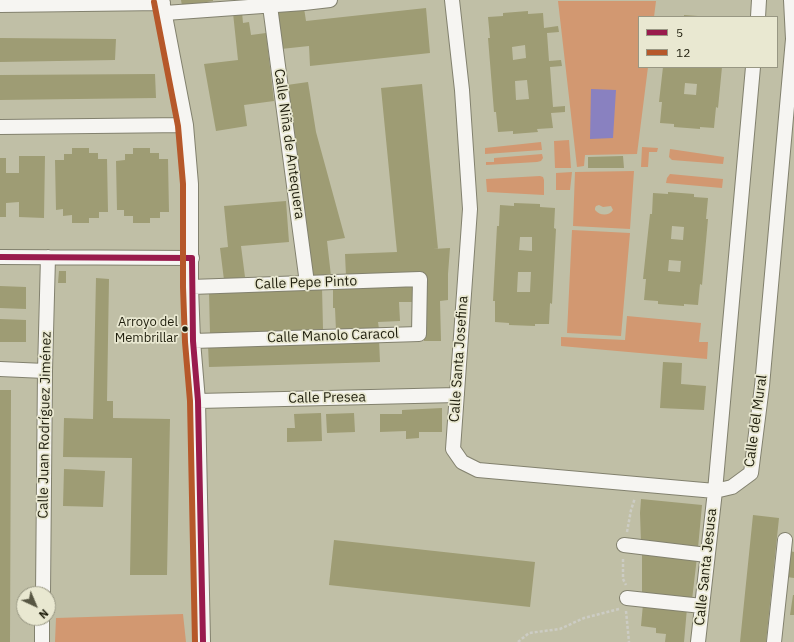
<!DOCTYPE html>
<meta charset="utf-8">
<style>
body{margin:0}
#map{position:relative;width:794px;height:642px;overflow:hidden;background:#c0bfa6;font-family:"IBM Plex Sans",sans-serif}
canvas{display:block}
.legend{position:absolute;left:638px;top:16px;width:140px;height:52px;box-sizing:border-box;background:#e9e8d1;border:1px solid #989783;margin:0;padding:5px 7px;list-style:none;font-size:12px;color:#1f1e0d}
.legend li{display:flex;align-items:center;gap:8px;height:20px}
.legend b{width:20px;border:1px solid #989783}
.north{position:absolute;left:16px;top:586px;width:40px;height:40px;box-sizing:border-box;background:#e9e8d1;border:1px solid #989783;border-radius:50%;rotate:136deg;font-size:11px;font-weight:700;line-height:16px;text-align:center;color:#1f1e0d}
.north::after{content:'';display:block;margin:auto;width:14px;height:18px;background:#575643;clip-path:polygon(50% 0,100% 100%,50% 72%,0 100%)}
</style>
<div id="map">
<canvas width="794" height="642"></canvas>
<ul class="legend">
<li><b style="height:5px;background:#991b4d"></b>5</li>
<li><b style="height:5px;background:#b6582a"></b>12</li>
</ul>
<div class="north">N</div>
</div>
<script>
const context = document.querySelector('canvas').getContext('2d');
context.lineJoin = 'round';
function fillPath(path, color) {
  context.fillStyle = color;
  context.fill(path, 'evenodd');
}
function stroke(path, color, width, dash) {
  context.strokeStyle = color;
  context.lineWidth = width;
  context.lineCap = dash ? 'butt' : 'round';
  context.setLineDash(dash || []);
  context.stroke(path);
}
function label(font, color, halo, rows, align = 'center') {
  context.font = font + ' "IBM Plex Sans",sans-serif';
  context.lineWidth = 3.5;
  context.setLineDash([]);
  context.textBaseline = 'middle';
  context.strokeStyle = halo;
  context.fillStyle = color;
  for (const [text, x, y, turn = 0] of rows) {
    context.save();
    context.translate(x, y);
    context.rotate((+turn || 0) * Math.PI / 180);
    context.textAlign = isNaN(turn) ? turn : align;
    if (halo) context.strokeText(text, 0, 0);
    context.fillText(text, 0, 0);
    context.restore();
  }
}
fillPath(new Path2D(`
 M558 1H656L654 17H639V67H648L637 154 585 155 584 166 577 167Z
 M569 140 571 168H555L554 141Z
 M541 142 542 150 485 154V148Z
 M642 147 658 148 657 152H649L648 167H641Z
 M670 149 724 157 723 164 672 160 669 157Z
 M542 154 543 158 541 161 537 162 486 165V162H494V158Z
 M634 171 630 229 573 226 575 172ZM599 205 603 207 611 206 613 210C609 216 600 216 595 210V208L596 206Z
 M572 172 570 190H556V173Z
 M670 174 723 179 722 188 666 183 667 178Z
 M540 176 543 177 544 180V195L487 192 486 179Z
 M572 230 630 233 621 336 567 333Z
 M627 316 701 323 699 342H708L707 359 561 346V337L625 340Z
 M183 614 186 642H55L56 618Z`), '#d29871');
fillPath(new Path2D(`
 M591 89 616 90 613 138 590 139Z`), '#8981c0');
fillPath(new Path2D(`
 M181 0H213V1L182 6Z
 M304 8 306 21 426 8 430 53 310 66 309 46 281 49 277 11Z
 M528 11V14L543 13 544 28 558 26 559 32 547 33 549 61 561 60 562 66 550 67 553 107 565 106V112L551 113 553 128 537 129 538 132 513 134V131L498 132 496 112H494L488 38H490L488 17 503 16V13ZM525 45 526 58 513 60 512 47ZM527 80 529 99 516 100 515 81Z
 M242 12 243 23 249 22 251 35 266 33 274 101 244 105 247 126 216 131 204 64 238 60 233 13Z
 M684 15 698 16V17H684Z
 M0 38 116 39 115 60 0 62Z
 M663 67H722L718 108 716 107 714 128 700 127V129L674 127V124L660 123 662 102H659ZM685 83 697 84 696 95 684 94Z
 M155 74 156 98 0 100V75Z
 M308 82 316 132 345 238 327 241 331 276 310 278 289 115H292L287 85Z
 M422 84 438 249H433L450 248 448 274V300L440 301 441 341H424V274L346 276 345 254 397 252 381 88Z
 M72 148H89V153H98V159H107L108 212H99V218H89V223H72V215L63 216V209L56 210 55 160H64V154H72Z
 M133 148H150V153H159V159H168L169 212H160V218H150V223H133V216H124V210H117L116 161 125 160V154H133Z
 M19 156H45L44 218 19 217V202L6 203V217H0V158H6V173H19Z
 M623 156 624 168H588V157Z
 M668 192 694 194V197L708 198 706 219H708L702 285 700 284 698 305 684 304V306L658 304V301L644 300 646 279H643L650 214H652L653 193 668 194ZM672 226 684 227 683 240 671 239ZM669 260 681 261 680 272 668 271Z
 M286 201 289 242 241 246 245 277 224 280 220 248 228 247 224 206Z
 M514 203 540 204V207L555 208 554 228 556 229 552 304 550 303 549 324H535V326L509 325V323L495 322V301H493L497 226H499L500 205 514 206ZM520 237H532V251L519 250ZM518 272H531L530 292H517Z
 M59 271H66V283H58Z
 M96 278 109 279 107 401H113V418L170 419 167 575H130L132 458 63 457 64 418 93 419Z
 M413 284 414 302H399L400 321 378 322 379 329 336 331 335 308H333V287Z
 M0 286 26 287V309L0 308Z
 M322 287 323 329 252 333 210 334 209 291Z
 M0 319 26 320V342H0Z
 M379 340 380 362 209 367 208 345Z
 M663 362 682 363 681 384 706 386 704 410 660 408Z
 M0 390H11L10 642H0Z
 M442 408V432H419V438L406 439V431L380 432V414H402V410Z
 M321 413 322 441 287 442V428H295L294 414Z
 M354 413 355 432 327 433 326 414Z
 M64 469 105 471 103 507 63 506Z
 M641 499 702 505 698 548 641 543 640 513Z
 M753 515 779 518 766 642H740Z
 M334 540 535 562 530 607 329 585Z
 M790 551 794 552V578L787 577Z
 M642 552 697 557 692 600 642 596Z
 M793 595H794V615H790Z
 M643 604 687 608 684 642H665L666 634 656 633V628L641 626Z`), '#9e9c74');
const minor = new Path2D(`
 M162 0 186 125 191 184V287L193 341 198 401 203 642
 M452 0 462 90 470 209 453 449 462 462 478 470 715 491 732 487 751 473 762 386 793 39 791 0
 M0 5 163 3
 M270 6 307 283
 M165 13 304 3 330 0
 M758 17 759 0
 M0 127 186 125
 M0 257 192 258
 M191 287 420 279 419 334 193 341
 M0 369 45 371
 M198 401 457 395
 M624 545 707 555
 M43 594 45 371 48 257
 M627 598 702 606
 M42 642V618
 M698 642 715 491 753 67
 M774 642 785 540`);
stroke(minor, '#82816e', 16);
stroke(new Path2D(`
 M627 532 631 510 635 498
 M623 559V579L626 585
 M626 611 629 642
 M518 642 529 633 560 629 584 618 619 609`), '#ccccc4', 2.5, [3, 2]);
stroke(minor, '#f6f5f2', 14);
stroke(new Path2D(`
 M0 257 192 258
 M192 258 193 341 198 401 203 642`), '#991b4d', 6);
stroke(new Path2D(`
 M154 2 178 126 183 184V287L185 342 190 401 195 642`), '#b6582a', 6);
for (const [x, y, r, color] of [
 [185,329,3.5,"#1f1e0d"]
]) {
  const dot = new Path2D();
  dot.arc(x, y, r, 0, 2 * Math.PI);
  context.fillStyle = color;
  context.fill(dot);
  stroke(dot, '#e9e8d1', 1.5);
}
label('13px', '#1f1e0d', '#e9e8d1', [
 ["Arroyo del",178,322],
 ["Membrillar",178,338]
], 'right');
label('14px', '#1f1e0d', '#e9e8d1', [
 ["Calle Niña de Antequera",289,144,82],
 ["Calle Pepe Pinto",306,283,-2],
 ["Calle Manolo Caracol",333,336,-2],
 ["Calle Santa Josefina",459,359,-86],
 ["Calle Presea",327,398,-1],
 ["Calle del Mural",756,421,-82],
 ["Calle Juan Rodríguez Jiménez",45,425,-89],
 ["Calle Santa Jesusa",706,567,-84]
]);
</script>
